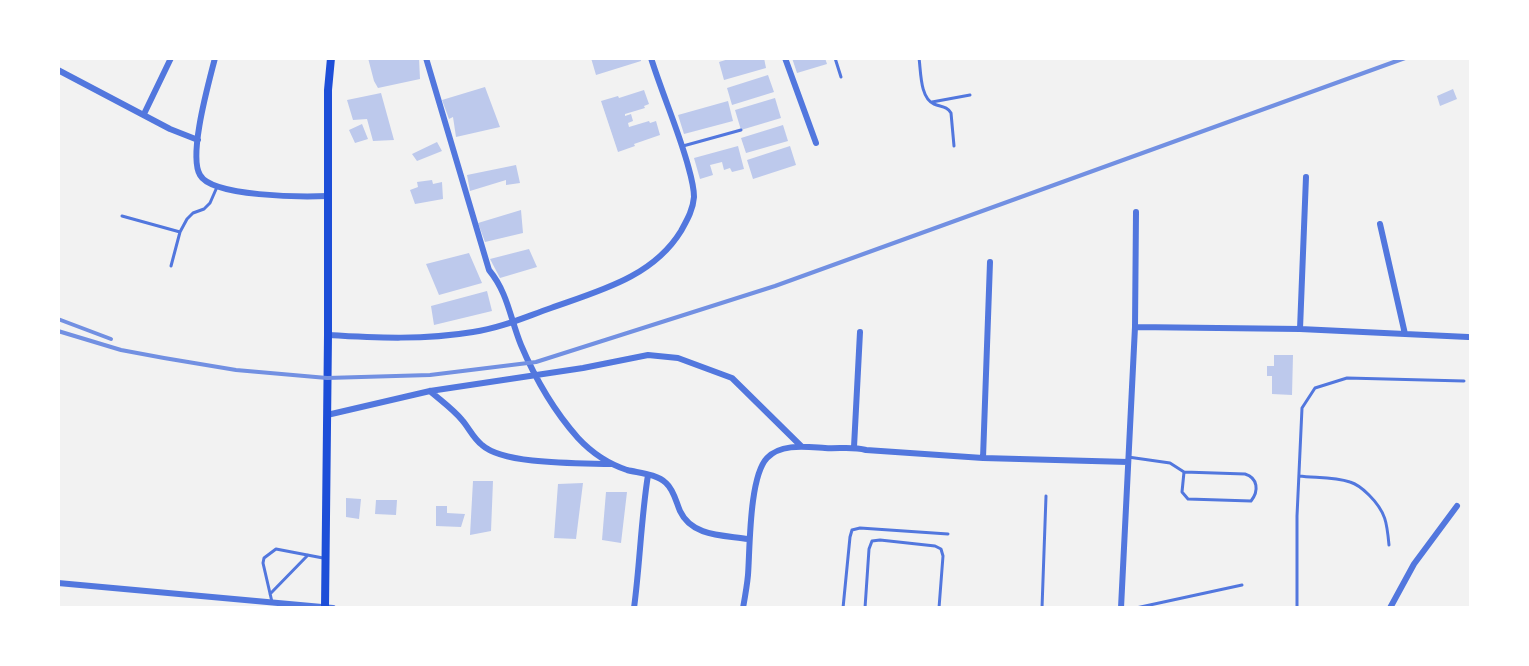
<!DOCTYPE html>
<style>
body{margin:0}
#map{position:relative;width:1529px;height:666px;overflow:hidden;background:#f2f2f2;font-family:Helvetica,sans-serif}
canvas{display:block}
.frame{position:absolute;inset:0;border:60px solid #fff;pointer-events:none}
</style>
<div id="map">
<canvas width="1529" height="666"></canvas>
<div class="frame"></div>
</div>
<script>
const context = document.querySelector('canvas').getContext('2d');
context.lineJoin = 'round';
function fillPath(path, color) {
  context.fillStyle = color;
  context.fill(path, 'evenodd');
}
function stroke(path, color, width, dash) {
  context.strokeStyle = color;
  context.lineWidth = width;
  context.lineCap = dash ? 'butt' : 'round';
  context.setLineDash(dash || []);
  context.stroke(path);
}
fillPath(new Path2D(`
 M368 58H419L420 79 378 88 374 81Z
 M591 58H641V61L596 75Z
 M732 58H764L766 68 724 80 719 62Z
 M792 58H825L827 64 797 73Z
 M768 75 774 92 732 105 727 88Z
 M485 87 500 127 456 137 453 117 449 119 442 100Z
 M1453 89 1457 99 1440 106 1437 96Z
 M644 90 649 104 644 106 645 108 625 114V116L631 114 633 121 628 123 629 127 649 121 650 123 656 121 660 135 634 144 635 146 618 152 601 101 618 96 619 98Z
 M381 93 394 140 373 141 367 119 353 120 347 100Z
 M775 98 781 118 741 130 735 110Z
 M728 101 733 121 684 134 678 115Z
 M362 124 368 139 355 143 349 130Z
 M783 125 788 141 746 153 741 138Z
 M437 142 442 151 417 161 412 154Z
 M738 146 744 169 732 172 730 168 724 170 722 162 710 165 713 175 700 179 694 158Z
 M790 146 796 165 753 179 747 160Z
 M516 165 520 183 506 185V180L470 191 467 175Z
 M432 180 433 184 442 182 443 199 415 204 410 190 418 187 417 182Z
 M521 210 523 233 485 242 478 223Z
 M529 249 537 267 500 278 490 259Z
 M469 253 482 283 439 295 426 264Z
 M487 291 492 311 434 325 431 306Z
 M1274 355H1293L1292 395 1272 394V376H1267V366H1274Z
 M473 481H493L491 531 470 535Z
 M583 483 576 539 554 538 558 484Z
 M606 492H627L621 543 602 540Z
 M346 498 361 499 359 519 346 517Z
 M376 500H397L396 515 375 514Z
 M436 506H447V513L465 514 461 527 436 526Z`), '#bdc9ec');
stroke(new Path2D(`
 M835 58 841 77
 M919 58C921 72 920 98 934 104 941 107 947 106 951 113L954 146
 M932 102 970 95
 M683 146 741 130
 M122 216 180 232 171 266
 M180 232 187 219 193 213 204 209 210 203 217 187
 M1128 457 1170 463 1184 472 1245 474C1258 478 1259 491 1251 501L1188 499 1182 492 1184 472
 M1299 476C1315 478 1334 477 1350 482 1357 484 1364 490 1369 495 1386 512 1387 523 1389 545
 M270 594 308 555
 M272 602 263 563 264 558 276 549 323 558
 M843 608 850 537 852 530 860 528 948 534
 M865 608 869 549 872 541 880 540 935 546 941 549 943 556 939 608
 M1042 608 1046 496
 M1136 608 1242 585
 M1297 608V516L1302 408 1315 388 1347 378 1464 381`), '#5277de', 3);
stroke(new Path2D(`
 M215 58C209 82 188 155 200 175 212 197 303 197 328 196
 M426 58 489 270C508 293 510 318 521 345 535 378 554 411 578 438 591 452 609 464 627 470 639 473 657 474 666 483 674 490 676 502 680 511 692 537 724 535 748 539
 M785 58 816 143
 M58 70 170 129 198 140
 M144 114 171 58
 M1380 224 1405 334
 M1135 327 1300 329 1468 337
 M1300 329 1306 177
 M328 335C377 338 425 340 473 332 501 328 525 317 551 308 599 291 653 277 681 231 687 220 693 210 694 197 694 185 690 173 687 162 677 127 662 93 651 58
 M430 391C440 400 453 409 462 420 469 428 473 438 482 445 504 465 580 463 610 464
 M327 415 430 391 583 368 648 355 678 358 732 378 801 446
 M854 447 860 332
 M983 458 990 262
 M58 583 333 608
 M634 608C640 563 641 519 648 475
 M743 608C745 597 747 586 748 575 750 549 749 477 767 458 781 443 807 447 825 448 839 449 852 446 866 450L983 458 1128 462
 M1121 608 1135 327 1136 212
 M1390 608 1414 564 1457 506`), '#5277de', 6);
stroke(new Path2D(`
 M325 608 328 335V90L331 58`), '#1d4ed8', 8);
stroke(new Path2D(`
 M58 319 111 339
 M58 331 121 350 164 358 236 370 327 378 430 375 536 362 775 286 1405 58`), '#7290e2', 4);
</script>
